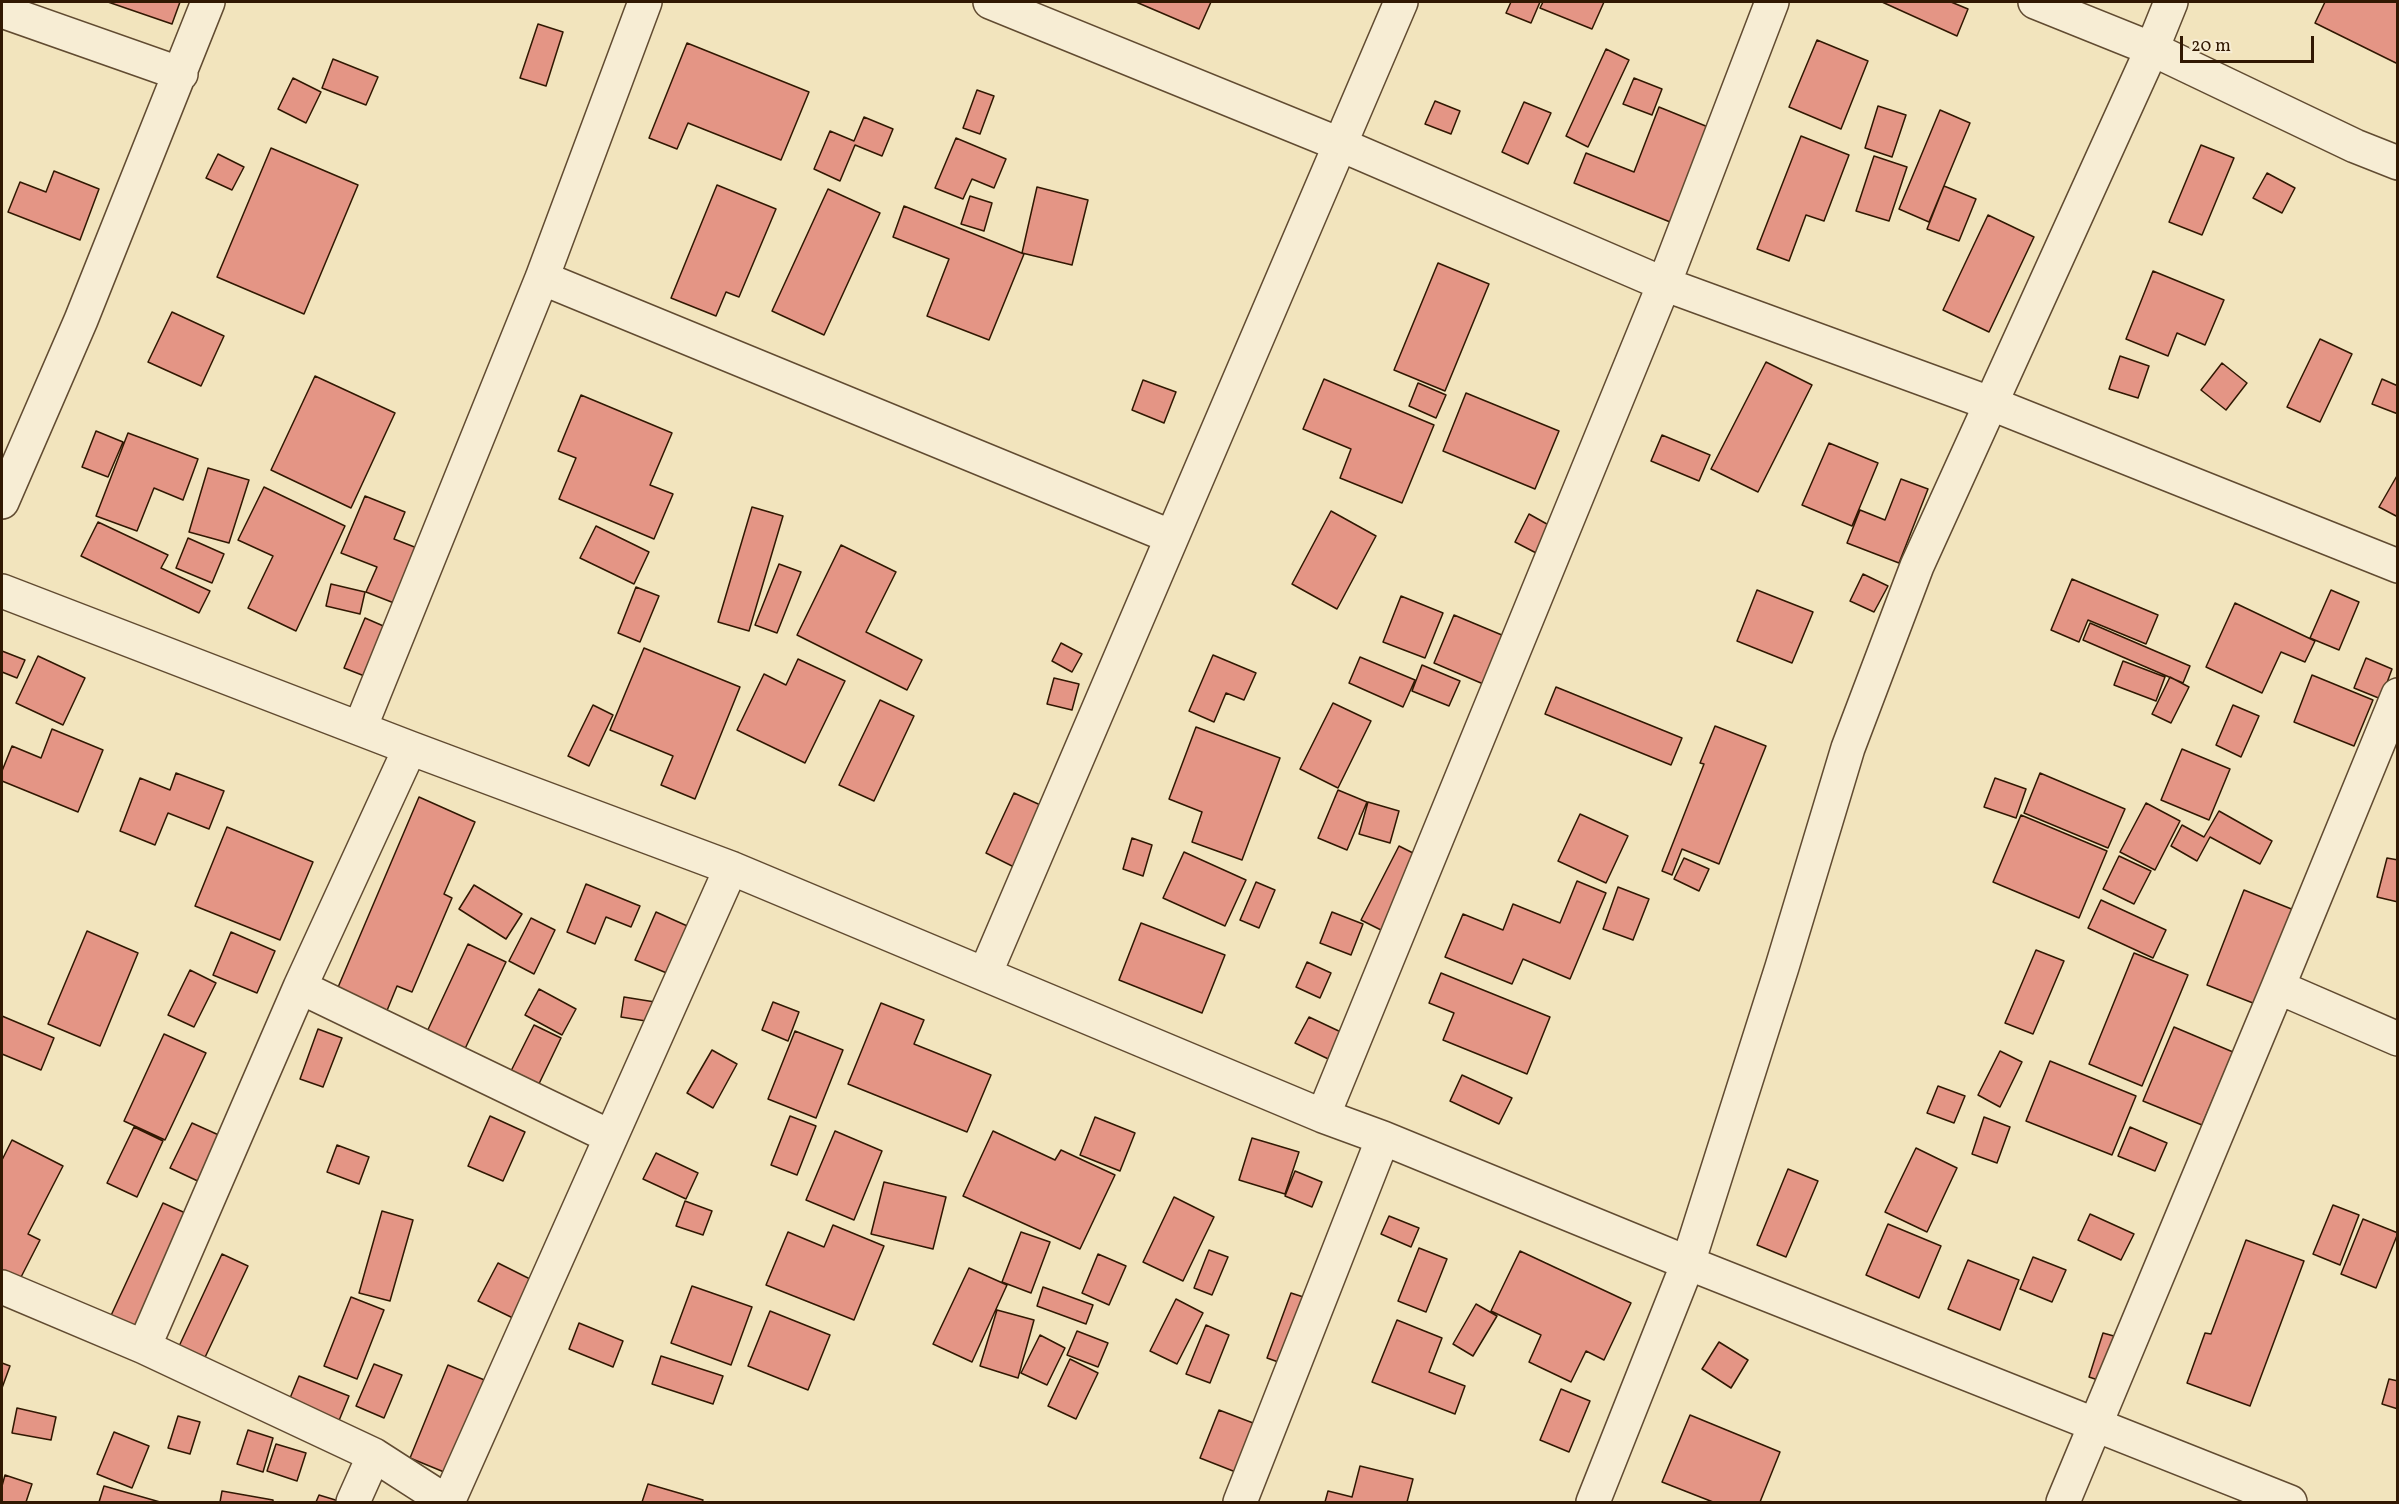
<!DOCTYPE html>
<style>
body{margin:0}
#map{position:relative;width:2399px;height:1504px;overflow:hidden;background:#f2e4bd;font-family:Vollkorn,serif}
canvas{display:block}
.frame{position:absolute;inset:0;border:3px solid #311802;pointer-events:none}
.scale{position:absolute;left:2180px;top:36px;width:134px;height:27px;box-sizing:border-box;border:3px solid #311802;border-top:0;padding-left:8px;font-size:18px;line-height:21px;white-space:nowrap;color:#311802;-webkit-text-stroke:4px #f7edd4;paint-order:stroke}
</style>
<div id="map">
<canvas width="2399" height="1504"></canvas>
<div class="frame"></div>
<div class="scale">20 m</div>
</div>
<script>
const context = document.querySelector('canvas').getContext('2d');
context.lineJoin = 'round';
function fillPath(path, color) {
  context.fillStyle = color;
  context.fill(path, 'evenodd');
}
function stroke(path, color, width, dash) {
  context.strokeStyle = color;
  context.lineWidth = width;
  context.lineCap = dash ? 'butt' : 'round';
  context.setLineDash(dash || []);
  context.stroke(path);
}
const building = new Path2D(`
 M108 2H180L172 24Z
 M1136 2H1211L1199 29Z
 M1511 2H1540L1531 23 1506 13Z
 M1543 2H1604L1592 29 1540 8Z
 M1882 2H1951L1968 9 1957 36Z
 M2325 2H2398V64L2315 23Z
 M538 24 563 32 546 86 520 78Z
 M1817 40 1868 61 1841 129 1789 107Z
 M687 43 809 92 781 160 688 123 677 149 649 138Z
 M1606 49 1629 60 1588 147 1566 136Z
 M333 59 378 77 366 105 322 88Z
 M293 78 321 92 306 123 278 109Z
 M1634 78 1662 89 1652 115 1623 104Z
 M977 90 994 96 980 134 963 128Z
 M1435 101 1460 111 1451 134 1425 124Z
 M1524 102 1551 113 1528 164 1502 152Z
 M1878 106 1906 115 1892 157 1865 148Z
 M1659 107 1713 129 1675 224 1574 183 1586 153 1634 172Z
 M1940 110 1970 123 1929 222 1899 209Z
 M864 117 893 129 882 156 855 145 840 181 814 169 830 131 854 141Z
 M1801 136 1849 155 1824 221 1806 215 1789 261 1757 249Z
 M956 138 1006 159 994 188 972 179 963 199 935 188Z
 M2201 145 2234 158 2202 235 2169 222Z
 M271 148 358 185 304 314 217 277Z
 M218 154 244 167 232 190 206 178Z
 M1874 156 1907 167 1889 221 1856 211Z
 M54 171 99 189 80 240 8 212 20 182 46 192Z
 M2267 173 2295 188 2282 213 2253 198Z
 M717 185 776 209 739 297 726 292 716 316 671 298Z
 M1944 186 1976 199 1959 241 1927 229Z
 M1037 187 1088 200 1072 265 1022 253Z
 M828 189 880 213 824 335 772 311Z
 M970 196 992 203 984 231 961 224Z
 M904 206 1024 254 989 340 927 316 949 259 893 237Z
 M1988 215 2034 237 1989 332 1943 310Z
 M1438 263 1489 284 1445 391 1394 370Z
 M2153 271 2224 300 2205 345 2177 333 2168 356 2126 339Z
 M172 312 224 336 201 386 148 362Z
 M2320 339 2352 354 2320 422 2287 407Z
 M2120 356 2149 366 2138 398 2109 389Z
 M1766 362 1812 385 1758 492 1711 469Z
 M2222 363 2247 383 2226 410 2201 390Z
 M315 376 395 413 351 508 271 470Z
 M1324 379 1434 425 1402 503 1340 478 1351 449 1303 429Z
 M2382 379 2398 386V414L2372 404Z
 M1143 380 1176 392 1164 423 1132 410Z
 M1418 383 1446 395 1436 418 1409 406Z
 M1466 393 1559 431 1535 489 1443 451Z
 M581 395 672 433 650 485 673 494 654 539 559 499 576 458 558 451Z
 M96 431 123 442 108 477 82 467Z
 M128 433 198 459 183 500 154 488 137 531 96 516Z
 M1662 435 1710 455 1699 481 1651 461Z
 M1829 443 1878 463 1852 526 1802 505Z
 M208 468 249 480 229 543 189 532Z
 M2398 474V517L2379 507Z
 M1901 479 1928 489 1899 563 1847 543 1860 510 1885 520Z
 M264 487 345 526 296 631 248 608 273 556 238 540Z
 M365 496 405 512 394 539 417 548 394 603 366 592 377 567 341 553Z
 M752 507 783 516 749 631 718 622Z
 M1331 511 1376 536 1337 609 1292 584Z
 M1529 514 1554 528 1540 555 1515 542Z
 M98 522 168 555 161 568 210 591 199 613 81 556Z
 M596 526 649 552 634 584 580 558Z
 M188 538 224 554 212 583 176 568Z
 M841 545 896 572 866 632 922 660 907 690 797 635Z
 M779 564 801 572 777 633 755 625Z
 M1863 574 1888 586 1874 612 1850 601Z
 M2072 579 2158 615 2146 644 2088 620 2079 642 2051 630Z
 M331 584 365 592 360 614 326 606Z
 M636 587 659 596 640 642 618 633Z
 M1757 590 1813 612 1792 663 1737 641Z
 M2331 590 2359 602 2339 650 2310 638Z
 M1401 596 1443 613 1425 658 1383 642Z
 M2235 603 2315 641 2305 662 2281 652 2262 693 2206 667Z
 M1454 615 1509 638 1488 686 1434 663Z
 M365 618 388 628 367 677 344 668Z
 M2090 623 2190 666 2183 683 2083 640Z
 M1061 643 1082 654 1072 672 1052 661Z
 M644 648 740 687 695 799 661 785 673 756 610 730Z
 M2 651 25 660 17 678 2 672Z
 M1213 655 1256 673 1244 700 1226 693 1214 722 1189 711Z
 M38 656 85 678 63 725 16 703Z
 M1360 657 1415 680 1403 707 1349 683Z
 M2366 658 2392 669 2381 699 2354 688Z
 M798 659 845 681 805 763 737 730 764 674 786 685Z
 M2123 661 2165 677 2156 701 2114 685Z
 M1422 665 1460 681 1449 706 1412 691Z
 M2312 675 2373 700 2354 746 2294 722Z
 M2170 677 2189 687 2171 723 2152 714Z
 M1054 678 1079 684 1072 710 1047 704Z
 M1556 687 1682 738 1671 765 1545 714Z
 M880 700 914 716 874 801 839 785Z
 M1333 703 1371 721 1338 788 1300 769Z
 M593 705 613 715 589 766 568 756Z
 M2233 705 2259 716 2241 757 2216 745Z
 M1715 726 1766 746 1719 864 1682 849 1672 875 1662 871 1704 764 1700 763Z
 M1196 727 1280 758 1242 860 1192 842 1202 812 1169 799Z
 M52 729 103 750 78 812 2 781V771L12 746 41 758Z
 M2182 749 2230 769 2209 820 2161 800Z
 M176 773 224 791 209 829 168 813 155 845 120 831 140 778 170 790Z
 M2040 773 2125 809 2108 848 2024 813Z
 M1995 778 2026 789 2016 818 1984 807Z
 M1338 790 1367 802 1347 850 1318 838Z
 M1014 793 1047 808 1018 869 986 853Z
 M419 797 475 822 444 894 452 898 412 992 397 986 386 1013 336 992Z
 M1368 802 1399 811 1390 843 1359 834Z
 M2146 803 2180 821 2155 870 2120 852Z
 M2219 811 2272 841 2260 864 2210 837 2197 861 2171 846 2182 825 2204 837Z
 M1580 814 1628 836 1606 883 1558 861Z
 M2021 815 2107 851 2079 918 1993 882Z
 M227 827 313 862 280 940 195 906Z
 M1132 838 1152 845 1143 876 1123 869Z
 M1399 846 1423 858 1385 932 1361 920Z
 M1184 852 1246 880 1225 926 1163 898Z
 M2119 856 2151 871 2134 904 2103 889Z
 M1684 858 1709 869 1699 891 1674 879Z
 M2387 858 2398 860V902L2377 897Z
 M1577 881 1606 893 1570 979 1523 959 1512 984 1445 957 1463 914 1503 930 1513 904 1560 923Z
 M1256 882 1275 890 1259 928 1240 920Z
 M586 884 640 906 631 927 606 917 595 944 567 932Z
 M474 885 522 914 506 939 459 909Z
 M1618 887 1649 899 1633 940 1603 929Z
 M2244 890 2294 910 2258 1005 2207 985Z
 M2101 900 2166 930 2153 958 2088 928Z
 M656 912 694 929 674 976 635 960Z
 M1332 912 1363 924 1351 955 1320 943Z
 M531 918 555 930 534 974 509 961Z
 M1141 923 1225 955 1202 1013 1119 980Z
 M87 931 138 953 100 1046 48 1024Z
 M231 932 275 951 257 993 213 975Z
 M468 944 506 962 463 1053 425 1036Z
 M2036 950 2064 961 2033 1034 2005 1023Z
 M2134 953 2188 975 2142 1086 2089 1064Z
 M1307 962 1331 973 1320 998 1296 987Z
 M190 970 216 983 194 1027 168 1015Z
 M1441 973 1550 1017 1527 1074 1443 1040 1454 1013 1429 1003Z
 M539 989 576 1009 562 1035 525 1015Z
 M624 997 655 1002 652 1022 621 1017Z
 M773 1002 799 1012 788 1041 762 1030Z
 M881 1003 924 1020 914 1044 991 1075 967 1132 848 1084Z
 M2 1016 54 1038 41 1070 2 1054Z
 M1309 1017 1360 1041 1347 1068 1295 1043Z
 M534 1025 561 1038 536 1090 508 1077Z
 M2174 1027 2233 1052 2202 1125 2143 1101Z
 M318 1029 342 1038 323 1087 300 1079Z
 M795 1031 843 1050 816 1118 768 1099Z
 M164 1034 206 1053 165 1140 124 1121Z
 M712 1050 737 1064 713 1108 687 1093Z
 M2000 1051 2022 1062 2000 1107 1978 1095Z
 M2050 1061 2136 1096 2112 1155 2026 1121Z
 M1462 1075 1512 1098 1499 1124 1450 1101Z
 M1938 1086 1965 1096 1954 1123 1927 1113Z
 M490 1116 525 1132 503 1181 468 1166Z
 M790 1116 816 1126 797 1175 771 1165Z
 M1095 1117 1135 1133 1120 1171 1080 1155Z
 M1984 1117 2010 1127 1997 1163 1972 1154Z
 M192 1123 241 1145 219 1191 170 1168Z
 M134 1127 163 1141 137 1197 107 1183Z
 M2130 1127 2167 1143 2155 1171 2118 1156Z
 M835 1131 882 1151 854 1220 806 1200Z
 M993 1131 1055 1160 1061 1150 1115 1175 1080 1249 963 1196Z
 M1252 1138 1299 1152 1285 1194 1239 1180Z
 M12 1140 63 1166 28 1234 40 1240 18 1283 2 1275V1160Z
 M337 1145 369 1157 359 1184 327 1172Z
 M1916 1148 1957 1168 1927 1232 1885 1212Z
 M656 1153 698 1173 686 1199 643 1179Z
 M1788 1169 1818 1181 1786 1257 1757 1245Z
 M1295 1171 1322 1182 1312 1207 1285 1196Z
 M884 1182 946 1197 933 1249 871 1234Z
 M1174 1197 1214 1217 1183 1281 1143 1262Z
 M685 1201 712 1211 703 1235 676 1226Z
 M163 1203 210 1224 155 1343 108 1322Z
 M2333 1205 2359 1215 2340 1265 2313 1254Z
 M382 1211 413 1220 390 1301 359 1293Z
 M2090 1214 2134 1234 2121 1260 2078 1240Z
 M1389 1216 1419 1228 1411 1247 1381 1234Z
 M2363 1219 2398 1233 2376 1288 2341 1274Z
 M1888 1224 1941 1246 1919 1298 1866 1275Z
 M833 1225 884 1246 854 1320 766 1285 788 1232 824 1247Z
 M1021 1232 1050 1242 1031 1293 1002 1282Z
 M2246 1240 2304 1261 2250 1406 2187 1383 2205 1333 2211 1334Z
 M1419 1248 1447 1259 1426 1312 1398 1301Z
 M1209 1250 1228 1257 1212 1295 1194 1288Z
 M1520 1251 1631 1303 1604 1360 1586 1351 1571 1382 1529 1362 1541 1335 1491 1311Z
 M222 1254 248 1266 200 1368 174 1357Z
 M1098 1254 1126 1266 1109 1305 1082 1293Z
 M2033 1257 2066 1270 2052 1302 2020 1289Z
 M1968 1260 2019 1280 2000 1330 1948 1309Z
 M498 1263 536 1282 517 1320 478 1301Z
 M969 1268 1007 1285 972 1362 933 1344Z
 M692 1286 752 1307 731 1365 671 1343Z
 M1043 1287 1093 1305 1086 1324 1037 1306Z
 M1291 1293 1322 1303 1298 1369 1267 1358Z
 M351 1297 384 1310 357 1379 324 1366Z
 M1176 1299 1203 1313 1177 1364 1150 1351Z
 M1476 1304 1497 1316 1473 1356 1453 1344Z
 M997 1310 1034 1320 1018 1378 980 1366Z
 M770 1311 830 1335 808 1390 748 1366Z
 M1397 1320 1442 1338 1429 1372 1465 1386 1455 1414 1372 1382Z
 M579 1323 623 1341 613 1367 569 1349Z
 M1206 1325 1229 1335 1210 1383 1186 1374Z
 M1077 1331 1108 1343 1098 1367 1067 1355Z
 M2103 1333 2121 1338 2107 1383 2089 1377Z
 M1040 1335 1065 1348 1047 1385 1021 1373Z
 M1719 1342 1748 1360 1731 1388 1702 1369Z
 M661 1356 723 1376 713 1404 652 1384Z
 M1070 1359 1098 1373 1076 1419 1048 1406Z
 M2 1363 10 1366 2 1388Z
 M374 1364 402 1375 384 1418 356 1406Z
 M448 1365 499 1386 461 1479 410 1458Z
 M299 1376 349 1396 338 1423 288 1403Z
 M2389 1379 2398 1381V1409L2382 1404Z
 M1561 1389 1590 1401 1569 1452 1540 1440Z
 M17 1408 56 1417 51 1440 12 1433Z
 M1219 1410 1274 1431 1256 1480 1200 1458Z
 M1690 1415 1780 1452 1760 1502H1713L1662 1482Z
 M178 1416 200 1422 190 1454 168 1448Z
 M248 1430 273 1438 263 1472 237 1464Z
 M114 1432 149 1446 132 1488 97 1474Z
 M276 1444 306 1453 297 1481 267 1471Z
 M1360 1466 1413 1479 1407 1502H1325L1328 1491 1352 1497Z
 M5 1475 32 1484 26 1502H2V1486Z
 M648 1484 703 1500 702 1502H642Z
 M104 1486 160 1502H99Z
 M222 1491 273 1500V1502H220Z
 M319 1495 342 1502H316Z`);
fillPath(building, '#e49585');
stroke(building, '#311802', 1.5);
const minor = new Path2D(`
 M990 2 1339 144 1664 284 1992 404 2398 566
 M2035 2 2152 49 2355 146 2398 163
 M2 11 181 74
 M542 278 1172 537
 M2 502 81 320 208 2
 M2 591 410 748 731 868 1323 1116 1383 1138 1688 1263 2290 1502
 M360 728 542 278 645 2
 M410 748 300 987 611 1137
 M985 974 1401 2
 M2278 987 2398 1039
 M1323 1116 1664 284 1772 2
 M2 1287 144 1347 374 1455 447 1502
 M144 1347 300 987
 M353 1502 374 1455
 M448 1502 731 868
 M1240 1502 1383 1138
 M1593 1502 1688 1263 1782 967 1848 748 1917 566 2152 49 2171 2
 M2063 1502 2278 987 2398 695`);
stroke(minor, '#614b31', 36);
stroke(minor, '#f7edd4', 33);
</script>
